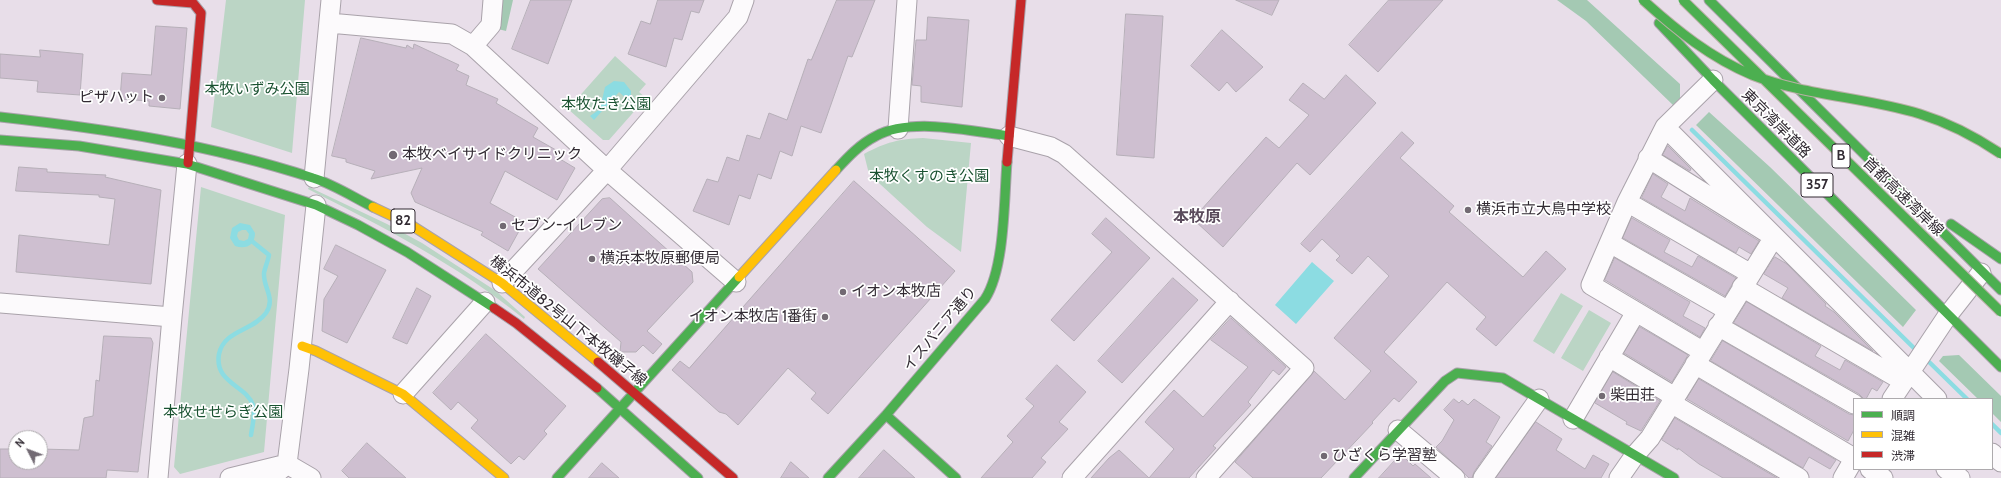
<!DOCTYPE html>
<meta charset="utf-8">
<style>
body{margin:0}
#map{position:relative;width:2001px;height:478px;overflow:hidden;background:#e8dee9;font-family:Cabin,"Noto Sans JP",sans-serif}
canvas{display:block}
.legend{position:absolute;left:1853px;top:398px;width:140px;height:72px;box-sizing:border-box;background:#fff;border:1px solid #adaaad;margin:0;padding:5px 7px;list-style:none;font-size:12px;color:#322b33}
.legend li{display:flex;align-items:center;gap:8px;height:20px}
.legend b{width:20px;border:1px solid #adaaad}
.north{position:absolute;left:8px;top:430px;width:40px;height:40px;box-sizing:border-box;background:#fff;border:1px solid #adaaad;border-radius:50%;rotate:312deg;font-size:11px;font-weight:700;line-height:16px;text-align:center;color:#322b33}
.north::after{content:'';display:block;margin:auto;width:14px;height:18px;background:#726a73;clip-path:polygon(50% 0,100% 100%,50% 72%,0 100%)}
</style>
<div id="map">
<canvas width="2001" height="478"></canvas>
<ul class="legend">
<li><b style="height:5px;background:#4caf50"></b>順調</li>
<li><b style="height:5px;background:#ffc107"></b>混雑</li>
<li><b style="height:5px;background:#c62828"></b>渋滞</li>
</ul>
<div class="north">N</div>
</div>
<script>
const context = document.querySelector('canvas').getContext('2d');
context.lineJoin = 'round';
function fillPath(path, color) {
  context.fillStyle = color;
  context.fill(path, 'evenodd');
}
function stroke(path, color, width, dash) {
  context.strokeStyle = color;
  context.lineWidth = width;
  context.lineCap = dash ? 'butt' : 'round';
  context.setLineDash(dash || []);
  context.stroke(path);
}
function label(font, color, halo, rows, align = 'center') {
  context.font = font + ' Cabin,"Noto Sans JP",sans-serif';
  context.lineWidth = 3.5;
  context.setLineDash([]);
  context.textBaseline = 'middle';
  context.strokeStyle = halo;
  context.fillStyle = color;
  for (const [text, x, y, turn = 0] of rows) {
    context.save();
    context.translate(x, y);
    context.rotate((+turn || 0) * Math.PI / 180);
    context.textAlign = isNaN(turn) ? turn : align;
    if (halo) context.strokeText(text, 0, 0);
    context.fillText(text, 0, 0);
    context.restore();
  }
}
fillPath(new Path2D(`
 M226 0H305L292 153 211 127Z
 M615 56 646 84 639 92 646 98 609 140H603L568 109Z
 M923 138 971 143 961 252 927 227 869 174 864 154C886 142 899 139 923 138Z
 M201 187 285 215 264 452 180 474 174 467Z
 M309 187 387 224 422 243 496 291 525 317 524 319C458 265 383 227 308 189Z
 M1561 293 1583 306 1554 354 1533 341Z
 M1589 310 1611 323 1583 371 1561 358Z`), '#bbd5c5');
fillPath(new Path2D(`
 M501 0H513L506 31 498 29Z
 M1557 0H1587L1680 84V98L1673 105 1586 21Z
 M1709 112 1770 167 1916 310 1903 327 1696 125Z
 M1959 355 2001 396V422L1992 413V399H1978L1939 361 1943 356Z`), '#a4c9b3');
fillPath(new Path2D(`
 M614 81 624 82 631 91V96L628 100 619 92 594 120 590 116 600 109 605 87Z
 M240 223 250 225 255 233C255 245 246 250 235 246L230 238 232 228ZM242 230H246L249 234 248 239 244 241 239 240 237 236 238 232Z
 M1312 262 1334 281 1296 324 1275 305Z`), '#8cdce2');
stroke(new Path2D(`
 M1692 130 1918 352
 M1925 358 1967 399
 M1992 424 2001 433
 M251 435C252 427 256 413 253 405 246 385 214 383 219 354 224 330 253 331 266 313 276 298 263 288 264 273 265 267 268 261 269 255L253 242`), '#8cdce2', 4.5);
const building = new Path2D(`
 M531 0H572L548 64 512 49Z
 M658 0H704L699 13 691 11 682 40 674 38 666 67 628 54 641 21 650 24Z
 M837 0H875L852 57 848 56 821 133 801 126 792 156 780 151 771 179 758 174 750 199 739 195 729 225 693 211 707 179 718 182 727 157 739 161 747 135 760 139 769 113 787 120 808 59 811 60Z
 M1236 0H1279L1272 15Z
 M1389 0H1443L1378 72 1349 45Z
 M1126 14 1163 16 1154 158 1117 155Z
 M928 17 969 20 962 107 921 102V86L912 85 916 40H926Z
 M156 26 187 28 180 109 149 106V101L120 99 122 73 151 75Z
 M1222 30 1263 67 1236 92 1227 82 1219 91 1191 66Z
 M361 38 406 48 407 45 413 49 414 44 459 65 456 70 469 76 466 85 498 99 496 103 538 128 533 137 563 154 560 159 575 168 557 200 505 171 490 203 524 222 508 251 481 235 483 232 415 202 411 193 422 168 371 179 375 171 346 162V159L332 156Z
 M40 50 83 54 80 95 37 92 38 81 0 78V54L40 57Z
 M1346 75 1376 103 1310 175 1297 163 1223 247 1193 219 1266 137 1279 148 1309 115 1289 100 1303 83 1324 99Z
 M1402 132 1414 143 1400 158 1454 206 1449 212 1523 277 1546 251 1566 269 1496 346 1476 329 1486 317 1447 282 1384 352 1417 382 1399 402 1394 398 1372 422 1373 423 1321 478H1253L1235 462 1314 371 1345 400 1371 371 1334 338 1389 276 1368 256 1352 274 1336 260 1340 256 1322 239 1310 252 1301 244Z
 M1668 146 1691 169 1690 171 1663 155Z
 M19 167 47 169V172L106 175 105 177 161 190 151 284 16 272 19 235 109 245 115 199 99 197V195L16 191Z
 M1653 174 1668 184 1661 197 1685 211 1690 198 1759 241 1751 254 1739 247 1736 253 1642 198Z
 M854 181 955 271 828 414 811 399 816 393 788 368 738 425 726 414 719 412 672 370 680 361 689 368Z
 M610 198 692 272 693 282 647 331 662 344 653 354 643 345 636 352H620L621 342 538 269 602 199Z
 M1106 218 1150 258 1074 341 1051 320 1112 252 1092 234Z
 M1632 218 1670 240 1664 252 1692 267 1698 256 1736 278 1725 296 1623 238Z
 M336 245 386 270 347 343 322 331 324 299 338 276 324 269Z
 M1775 257 1787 264 1826 304 1825 306 1834 312 1873 351 1782 298 1788 288 1764 274Z
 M1615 258 1690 302 1683 316 1705 328 1700 337 1605 280Z
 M1173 278 1198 300 1122 383 1098 361Z
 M417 288 431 296 407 344 393 338Z
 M1747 302 1821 346 1815 356 1840 370 1845 360 1883 382 1877 391 1872 388 1866 399H1864L1859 394 1734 323Z
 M1231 318 1286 367 1279 375 1273 370 1248 402 1251 405 1213 446 1216 448 1189 478H1091L1109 458 1119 450 1149 478 1174 449 1145 422 1149 417 1174 390 1203 417 1248 367 1211 340Z
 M1640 327 1688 355 1672 382 1624 353Z
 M486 334 566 406 544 431 547 434 524 460 519 456 511 464 471 428 478 420 458 402 451 410 433 393Z
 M104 336 151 338 153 343 138 472 107 470 106 478H0V449H16V462H40V449L79 450 84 418 93 416 96 380 99 381Z
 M1723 341 1849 414 1854 415V430L1848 441 1711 361Z
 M1057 365 1086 392 1059 422 1068 429 1041 458 1046 462 1032 478H981L1013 442 1007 436 1034 406 1026 399Z
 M1613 372 1660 401 1641 431 1626 424 1627 422 1595 403Z
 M1699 379 1836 460 1830 469 1809 457 1803 468 1687 399Z
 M1454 399 1459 403 1462 400 1468 405 1474 399 1500 417 1486 442 1492 446 1474 472 1472 478H1469L1436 447 1442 441 1454 420 1444 410Z
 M1675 418 1777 478H1723L1699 464 1678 448V450L1662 440Z
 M1536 422 1562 439 1556 450 1585 469 1593 455 1609 464 1601 478H1496Z
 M367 443 406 478H349L342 471Z
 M884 450 915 478H859Z
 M1401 454 1413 466 1415 464 1431 478H1379Z
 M791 462 809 478H781Z
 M602 463 619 478H589Z`);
fillPath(building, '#cebfd0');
stroke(building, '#b6afb8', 1);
const street = new Path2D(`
 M329 23 452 34 473 46 607 170 736 282
 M473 46 491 25 493 0
 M1665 127 1937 399
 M898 129 907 0
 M1009 136 1051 147 1064 154 1304 368 1206 478
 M314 178 331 0
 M1627 202 1751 274
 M1610 243 1727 310
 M502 283 607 170 738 17 744 0
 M1742 287 1903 381
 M0 303 172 317
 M1718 326 1854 404
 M1702 351 1591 285 1627 202 1665 127 1713 80
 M1609 357 1675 397
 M1695 364 1854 458
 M403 394 485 302
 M1892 399 1948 315 1981 273
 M1671 403 1799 478
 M1573 419 1636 312
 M1398 430 1455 478
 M1992 453 2001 462
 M1870 469 1883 478
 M1946 469 1960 478
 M158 478 172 317 187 164
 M230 478 287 464 311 478
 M271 478 287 464 299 369 316 205
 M1072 478 1230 301
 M1483 478 1539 399
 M1619 478 1635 455 1650 438 1774 237 1648 158
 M1843 478 1854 459`);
const fast = new Path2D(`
 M1709 0 2001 290
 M1659 23 1713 80 2001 367
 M0 117C107 129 209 144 313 178 333 184 353 197 373 207
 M0 140 79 146 187 164 316 205 358 225 407 252 494 308
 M836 170C848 157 860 144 876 136 911 117 971 131 1009 136
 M1951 224 2001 259
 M597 388 698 478
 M886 415 956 478
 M557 478 739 277
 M828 478 886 415 985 299C1005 268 1004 200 1007 162
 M1354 478 1445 381 1457 373 1503 378 1674 478`);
const slow = new Path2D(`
 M373 207 411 225 502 283 598 362
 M739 277 836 170
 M302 346 316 351 403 394 504 478`);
const jam = new Path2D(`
 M157 0 193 3 201 13 188 163
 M1007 162 1021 0
 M494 308 516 323 597 388
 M598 362 733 478`);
stroke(street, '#a9a2aa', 21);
stroke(fast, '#a9a2aa', 11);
stroke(slow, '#a9a2aa', 11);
stroke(jam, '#a9a2aa', 11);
stroke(street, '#fcfafc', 19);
stroke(fast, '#4caf50', 9);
stroke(slow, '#ffc107', 9);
stroke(jam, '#c62828', 9);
const fastBridge = new Path2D(`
 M1643 0C1676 30 1711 58 1752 75 1806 96 1865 97 1920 114 1949 123 1976 137 2001 154
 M1683 0 2001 312`);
stroke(fastBridge, '#baafa7', 11, []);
stroke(fastBridge, '#4caf50', 9);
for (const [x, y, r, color] of [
 [162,98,4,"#726a73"],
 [393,155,5,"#726a73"],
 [1468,210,4,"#726a73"],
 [503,226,4,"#726a73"],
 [592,259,4,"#726a73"],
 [843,292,4,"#726a73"],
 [825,317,4,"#726a73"],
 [1602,396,4,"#726a73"],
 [1324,456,4,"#726a73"]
]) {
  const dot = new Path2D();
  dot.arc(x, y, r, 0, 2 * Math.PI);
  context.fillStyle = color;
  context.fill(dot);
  stroke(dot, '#fff', 1.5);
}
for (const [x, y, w] of [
 [1841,156,18],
 [1817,185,32],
 [403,221,24]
]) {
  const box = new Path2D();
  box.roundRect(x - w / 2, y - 12, w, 24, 3);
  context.fillStyle = '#fff';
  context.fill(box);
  stroke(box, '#322b33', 1);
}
label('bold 14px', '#322b33', null, [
 ["B",1841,156],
 ["357",1817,185],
 ["82",403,221]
]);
label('15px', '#1a5231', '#fff', [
 ["本牧いずみ公園",257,90],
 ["本牧たき公園",606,105],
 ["本牧くすのき公園",929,177],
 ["本牧せせらぎ公園",223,413]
]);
label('15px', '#322b33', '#fff', [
 ["ピザハット",154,98,"right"],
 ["本牧ベイサイドクリニック",402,155],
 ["横浜市立大鳥中学校",1476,210],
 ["セブン-イレブン",511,226],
 ["横浜本牧原郵便局",600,259],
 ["イオン本牧店",851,292],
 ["イオン本牧店 1番街",817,317,"right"],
 ["柴田荘",1610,396],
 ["ひざくら学習塾",1332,456]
], 'left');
label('15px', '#322b33', '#fff', [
 ["東京湾岸道路",1776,124,45],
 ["首都高速湾岸線",1903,197,44],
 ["横浜市道82号山下本牧磯子線",568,321,39],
 ["イスパニア通り",940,329,-50]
]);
label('bold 16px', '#5a4b5c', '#fff', [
 ["本牧原",1197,217]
]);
</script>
